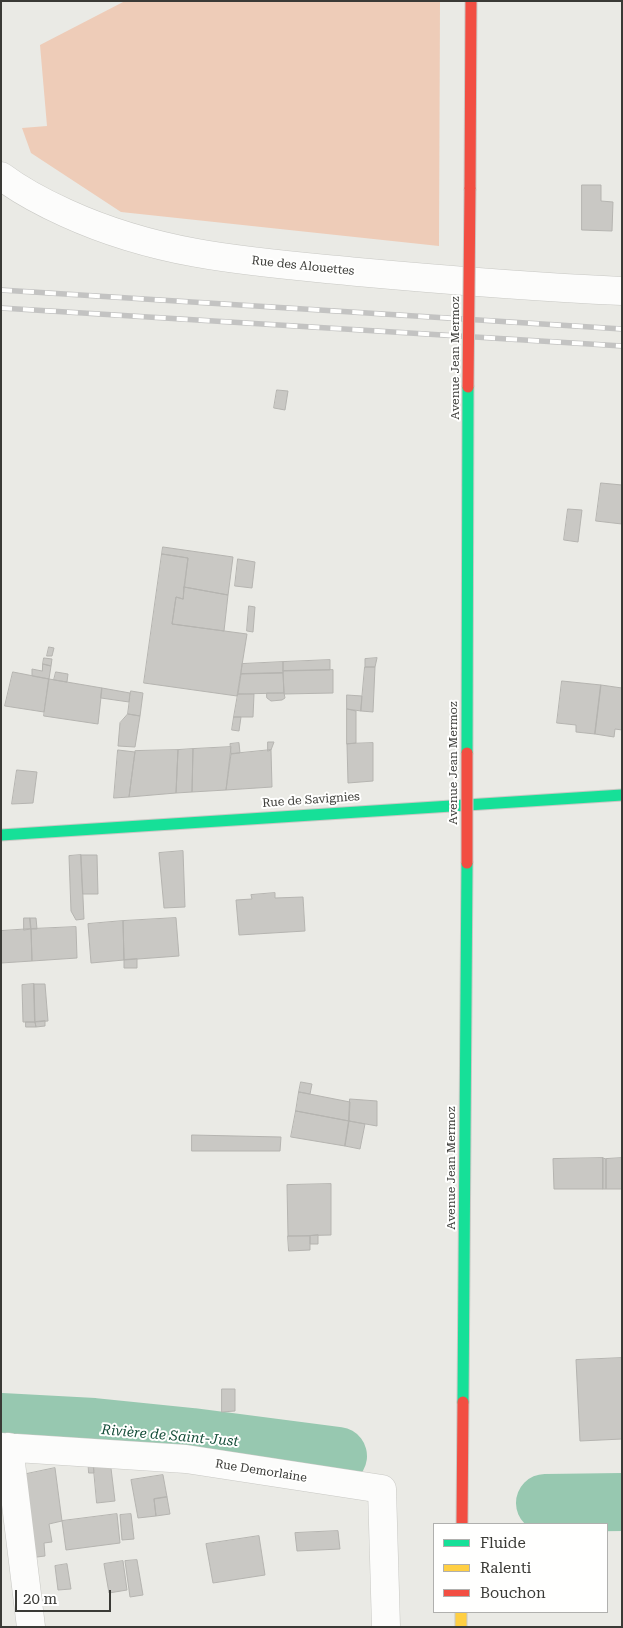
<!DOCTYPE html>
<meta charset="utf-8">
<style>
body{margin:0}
#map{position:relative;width:623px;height:1628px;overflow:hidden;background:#eaeae5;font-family:"Roboto Serif",serif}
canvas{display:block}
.frame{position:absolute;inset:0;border:2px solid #3a3a36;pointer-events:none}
.legend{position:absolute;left:433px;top:1523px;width:175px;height:90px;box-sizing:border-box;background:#fffffe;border:1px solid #b0b0ae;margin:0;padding:6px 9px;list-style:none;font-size:15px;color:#3a3a36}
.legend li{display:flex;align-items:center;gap:10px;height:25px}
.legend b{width:25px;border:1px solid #b0b0ae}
.scale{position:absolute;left:15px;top:1590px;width:96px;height:22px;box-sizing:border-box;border:2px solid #3a3a36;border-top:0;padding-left:6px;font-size:15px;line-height:18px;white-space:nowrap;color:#3a3a36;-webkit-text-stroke:4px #fffffe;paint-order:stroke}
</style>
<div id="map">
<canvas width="623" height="1628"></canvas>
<div class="frame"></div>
<ul class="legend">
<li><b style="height:6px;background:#16e098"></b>Fluide</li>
<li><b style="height:6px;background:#ffcf43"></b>Ralenti</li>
<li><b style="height:6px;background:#f24e42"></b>Bouchon</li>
</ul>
<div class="scale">20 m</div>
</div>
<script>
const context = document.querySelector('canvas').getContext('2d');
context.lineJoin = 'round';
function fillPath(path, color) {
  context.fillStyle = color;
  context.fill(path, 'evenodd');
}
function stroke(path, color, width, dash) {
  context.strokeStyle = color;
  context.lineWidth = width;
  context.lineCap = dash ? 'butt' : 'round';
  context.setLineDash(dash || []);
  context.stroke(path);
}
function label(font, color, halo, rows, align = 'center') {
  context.font = font + ' "Roboto Serif",serif';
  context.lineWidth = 4;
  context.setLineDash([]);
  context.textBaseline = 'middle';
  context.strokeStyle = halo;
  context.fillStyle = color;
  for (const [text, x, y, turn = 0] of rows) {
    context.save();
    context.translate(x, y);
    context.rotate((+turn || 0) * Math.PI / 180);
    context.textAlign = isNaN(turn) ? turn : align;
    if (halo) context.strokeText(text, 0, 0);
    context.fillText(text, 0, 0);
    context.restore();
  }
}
fillPath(new Path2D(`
 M125 1H440L439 246 121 212 31 153 22 128 47 126 40 45Z`), '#eeccb8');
stroke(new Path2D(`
 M1 1422 94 1427 192 1437 338 1456
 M545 1503 622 1502`), '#97c8b0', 58);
const building = new Path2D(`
 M582 185H601V201L613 202 612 231 582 230Z
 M277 390 288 391 285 410 274 408Z
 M601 483 622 485V524L596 521Z
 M568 509 582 510 578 542 564 540Z
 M163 547 233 557 228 595 184 587 188 558 162 554Z
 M162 554 188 558 183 599 176 597 172 624 247 634 237 696 144 683Z
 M238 559 255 562 252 588 235 586Z
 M184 587 228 595 224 631 172 624 176 597 183 599Z
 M249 606 255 607 253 632 247 631Z
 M49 647 54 648 52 656H47Z
 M44 658 52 659 51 666 43 664Z
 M377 658 375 667H365V659Z
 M330 660V670L283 671V662Z
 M283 662V673L241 674 242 664Z
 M43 664 51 666 49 679 32 676V669L42 671Z
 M365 667H375L373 712 361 711Z
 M333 670V693L284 694 283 671Z
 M13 672 49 679 44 712 5 706Z
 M56 672 68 674 67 682 54 680Z
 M283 673 284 693 238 694 241 674Z
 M49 679 102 688 98 724 44 716Z
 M562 681 601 685 595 734 576 732V725L557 723Z
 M601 685 622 688V730L615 729 614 737 595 734Z
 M102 688 130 693 129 702 101 698Z
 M131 691 143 693 140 716 128 714Z
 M267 693H284L285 698 282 700 271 701 267 698Z
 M238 694H254L253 717H234Z
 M347 695 362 696 361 711 347 709Z
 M347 709 356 711V743L347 744Z
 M128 714 140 716 135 747 118 746 120 723Z
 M234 717H241L239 731 232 730Z
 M268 742H274L271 750 268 751Z
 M239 743 240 753 231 754 230 744Z
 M373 743V781L348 783 347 744Z
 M231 747 226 790 192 792 193 749Z
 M193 749 192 792 176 793 178 750Z
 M118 750 135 752 129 797 114 798Z
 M178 750 176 793 129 797 135 751Z
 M271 750 272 787 226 790 231 754Z
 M17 770 37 772 33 803 12 804Z
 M183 851 185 907 164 908 159 853Z
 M81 855H97L98 894H83Z
 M81 855 84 919 76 920 71 911 69 856Z
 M275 893V898L303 897 305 931 239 935 236 900 252 899 251 895Z
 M24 918H30L31 929 24 930Z
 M30 918H36L37 929H31Z
 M176 918 179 956 124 960 123 921Z
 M123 921 124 960 91 963 88 924Z
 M76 927 77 958 32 961 31 929Z
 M31 929 32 961 1 963V931Z
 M137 959V968H124V960Z
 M34 984H45L48 1021 35 1022Z
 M34 984 35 1022H23L22 985Z
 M45 1021V1026L36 1027 35 1022Z
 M26 1022H35L36 1027H26Z
 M301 1082 312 1084 310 1094 299 1092Z
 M299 1092 350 1102 349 1121 296 1111Z
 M350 1099 377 1101V1126L349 1121Z
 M296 1111 349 1121 345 1146 291 1137Z
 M349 1121 365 1124 360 1149 345 1146Z
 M192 1135 281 1137 280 1151H192Z
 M603 1158V1189H554L553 1159Z
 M603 1158 606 1159V1189H603Z
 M622 1158V1189H606V1159Z
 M331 1184V1235L288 1236 287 1185Z
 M318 1235V1244H310V1236Z
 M288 1236H310V1250L289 1251Z
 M622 1358V1439L580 1441 576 1360Z
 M222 1389H235V1411L222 1412Z
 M88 1458 93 1459 94 1473H89Z
 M93 1459 110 1460 115 1501 97 1503Z
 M55 1468 62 1521 49 1524 52 1542 44 1543 45 1556 29 1558 17 1476Z
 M163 1475 167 1497 154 1499 156 1516 138 1518 131 1480Z
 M167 1497 170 1514 156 1516 154 1499Z
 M117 1514 120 1543 66 1550 62 1521Z
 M131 1514 134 1539 122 1540 120 1515Z
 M338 1531 340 1549 297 1551 295 1533Z
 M259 1536 265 1575 213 1583 206 1544Z
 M137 1560 143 1595 130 1597 125 1561Z
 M123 1561 127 1590 109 1593 104 1564Z
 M67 1564 71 1589 58 1590 55 1566Z`);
fillPath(building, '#c9c8c4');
stroke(building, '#b5b4b0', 1);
const street = new Path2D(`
 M1 176C21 191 44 203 66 213 162 257 255 262 358 272 446 280 534 287 622 291
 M1 1447 186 1459 382 1489 386 1627
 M9 1447 31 1627`);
const fast = new Path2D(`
 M467 753 468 387
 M1 835 622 795
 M463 1402 467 863`);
const slow = new Path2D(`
 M461 1612V1627`);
const jam = new Path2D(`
 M470 189 471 1
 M462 1524 463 1402`);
stroke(street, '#c8c8c4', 29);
stroke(fast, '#c8c8c4', 13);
stroke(slow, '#c8c8c4', 13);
stroke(jam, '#c8c8c4', 13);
stroke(street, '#fcfcfb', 28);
stroke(fast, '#16e098', 11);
stroke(slow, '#ffcf43', 11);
stroke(jam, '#f24e42', 11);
const rail = new Path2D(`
 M1 290 622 329
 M1 308 622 346`);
stroke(rail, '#c3c3c2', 5.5);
stroke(rail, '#fffffe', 4, [11]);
const jamBridge = new Path2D(`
 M468 387 470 189
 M467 753V863`);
stroke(jamBridge, '#c8c8c4', 13, []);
stroke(jamBridge, '#f24e42', 11);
label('12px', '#3a3a36', '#fffffe', [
 ["Rue des Alouettes",303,266,6],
 ["Avenue Jean Mermoz",455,358,-90],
 ["Avenue Jean Mermoz",453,763,-90],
 ["Rue de Savignies",311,800,-4],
 ["Avenue Jean Mermoz",451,1168,-90],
 ["Rue Demorlaine",261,1471,9]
]);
label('italic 14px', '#134c37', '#fffffe', [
 ["Rivière de Saint-Just",170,1436,5]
]);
</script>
